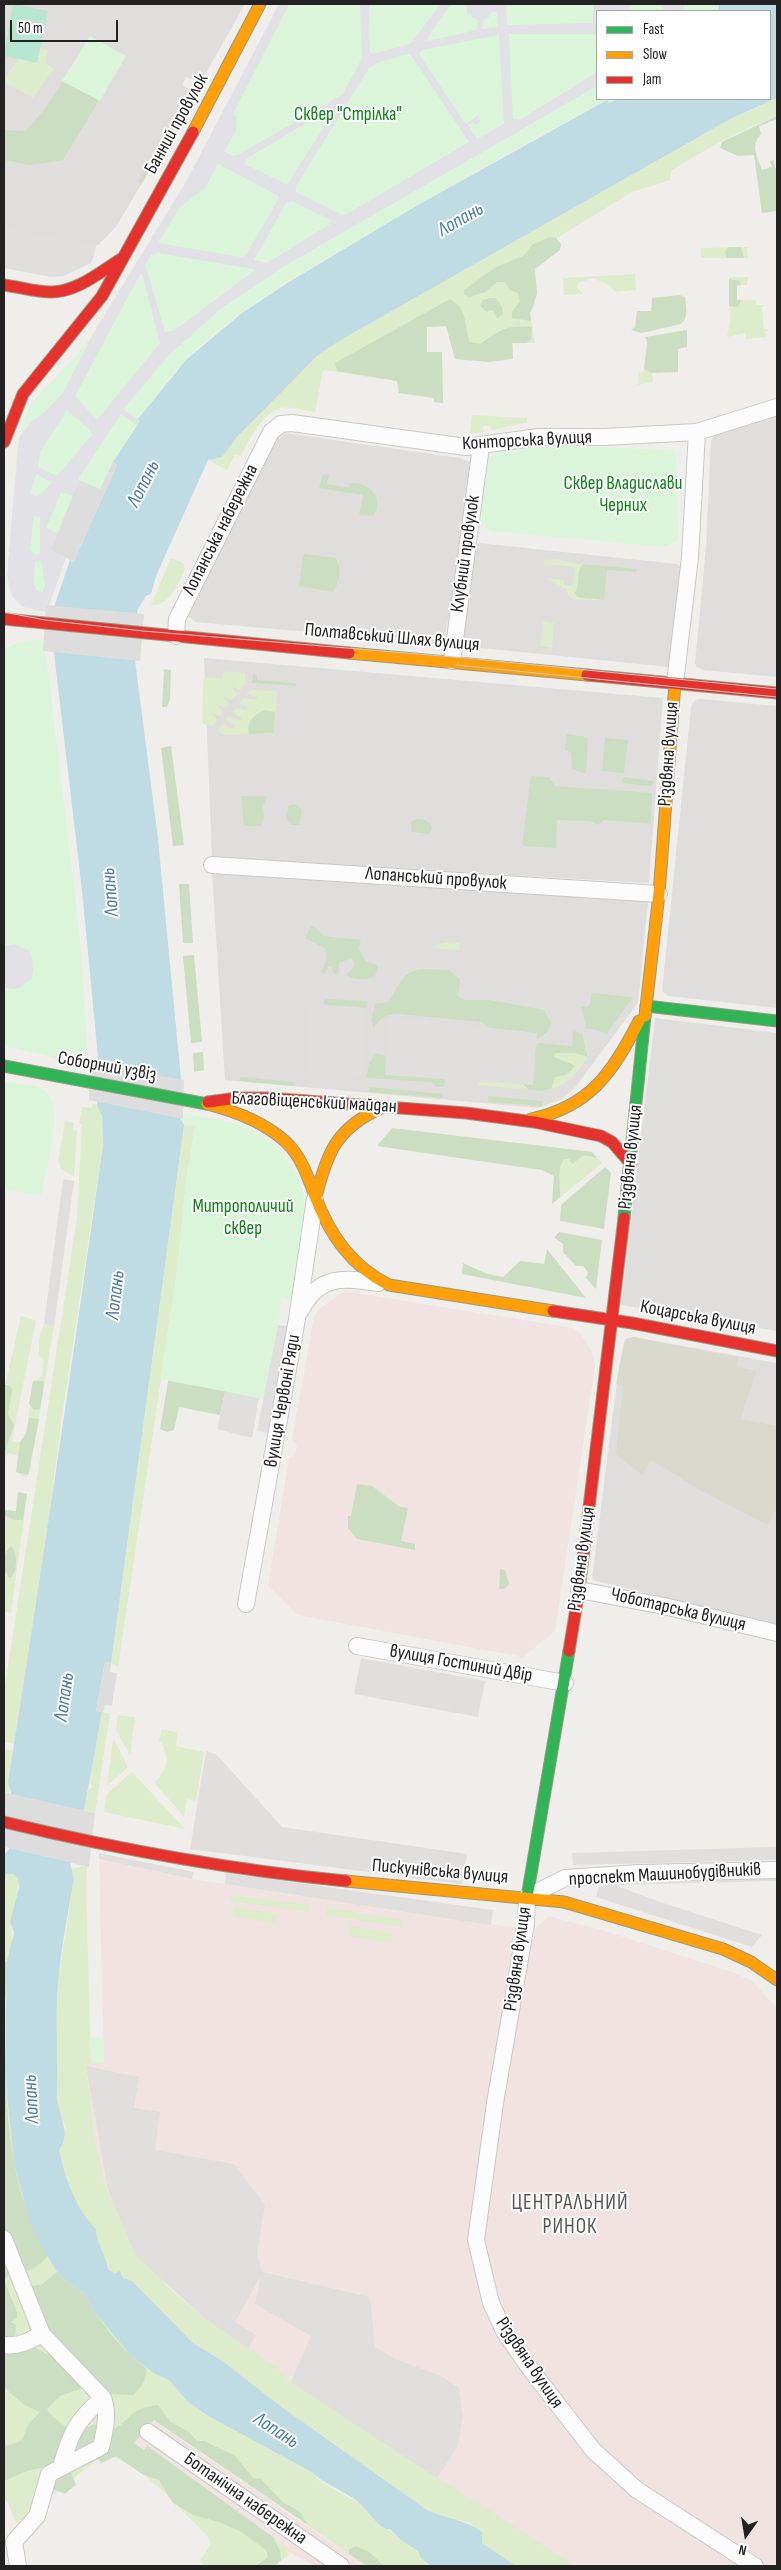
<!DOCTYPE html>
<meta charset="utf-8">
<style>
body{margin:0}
#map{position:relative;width:781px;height:2570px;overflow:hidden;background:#f0eeeb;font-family:"Sofia Sans Condensed",sans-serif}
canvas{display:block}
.frame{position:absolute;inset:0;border:5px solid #222;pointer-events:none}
.legend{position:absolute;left:596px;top:10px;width:175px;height:90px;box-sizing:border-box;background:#fff;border:1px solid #a7a7a7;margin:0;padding:6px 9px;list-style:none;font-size:15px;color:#222}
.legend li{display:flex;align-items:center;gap:10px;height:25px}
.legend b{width:25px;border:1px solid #a7a7a7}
.north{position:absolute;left:721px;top:2510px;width:50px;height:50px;-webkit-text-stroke:4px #fff;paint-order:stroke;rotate:193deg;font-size:14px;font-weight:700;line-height:20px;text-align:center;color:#222}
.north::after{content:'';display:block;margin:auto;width:18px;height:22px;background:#222;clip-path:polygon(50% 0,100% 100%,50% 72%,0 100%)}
.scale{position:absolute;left:10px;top:20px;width:108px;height:22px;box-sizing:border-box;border:2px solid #222;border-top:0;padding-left:6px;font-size:15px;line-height:18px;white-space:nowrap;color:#222;-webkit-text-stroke:4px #fff;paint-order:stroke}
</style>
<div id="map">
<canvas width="781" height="2570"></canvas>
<div class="frame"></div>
<ul class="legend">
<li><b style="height:6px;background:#30b455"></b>Fast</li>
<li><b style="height:6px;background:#ff9f0a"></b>Slow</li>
<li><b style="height:6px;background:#e5322d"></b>Jam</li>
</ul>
<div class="north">N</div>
<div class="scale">50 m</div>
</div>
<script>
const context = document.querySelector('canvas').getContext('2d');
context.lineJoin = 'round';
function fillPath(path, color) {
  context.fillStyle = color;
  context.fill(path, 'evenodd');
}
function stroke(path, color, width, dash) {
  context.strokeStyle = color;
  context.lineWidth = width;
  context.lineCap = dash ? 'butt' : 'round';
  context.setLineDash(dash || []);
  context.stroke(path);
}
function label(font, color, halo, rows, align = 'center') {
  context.font = font + ' "Sofia Sans Condensed",sans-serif';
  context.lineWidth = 4;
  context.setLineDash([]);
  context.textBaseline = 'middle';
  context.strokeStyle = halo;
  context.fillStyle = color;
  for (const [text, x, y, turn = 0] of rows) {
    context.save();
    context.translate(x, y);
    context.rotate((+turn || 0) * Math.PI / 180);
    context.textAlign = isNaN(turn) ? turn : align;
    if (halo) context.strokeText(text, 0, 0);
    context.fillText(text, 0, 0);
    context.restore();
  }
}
fillPath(new Path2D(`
 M4 4H245L201 82 186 77 182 85 192 91 193 96 116 227 98 245 92 246 4 229Z
 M777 415V677L703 670 696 666 695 663 706 547 711 440 717 433Z
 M285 433 460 458 471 462 473 471 444 644 196 622 189 617 190 610 276 440Z
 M479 543 677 564 681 567 669 667 462 646 474 546Z
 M204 658 663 698 649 883 212 858Z
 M700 699 777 706V1008L668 996 662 991 691 707 695 700Z
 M212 872 648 902 638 1003 574 1089 560 1100 538 1108 225 1080Z
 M655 1018 777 1033V1331L621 1305Z
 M634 1337 777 1363V1625L596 1581 592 1578 619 1367 624 1343 626 1339Z`), '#dfdedc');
fillPath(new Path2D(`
 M344 1291 573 1328 581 1334 592 1352 595 1366 555 1631 523 1657 297 1615 268 1586 289 1458 295 1455 297 1446 292 1439 314 1317 318 1310Z
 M99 1859 192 1879 503 1926 535 1929 548 1916 605 1931 732 1972 752 1981 777 2008V2566H573L291 2382 279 2369 217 2328 134 2255 107 2192 94 2133 86 2066 91 2063H104Z
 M153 2420 323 2537 367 2566H316L286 2551 287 2548 147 2447 144 2451 134 2443Z`), '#f1e3e1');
fillPath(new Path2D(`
 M634 1337 738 1358 736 1367 757 1371 740 1419 777 1426V1508L767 1525 702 1491 651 1460 642 1475 616 1454 623 1385 616 1384 624 1343 626 1339Z`), '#d9d9cd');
fillPath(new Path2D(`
 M40 48 48 50 45 62 54 69 33 98 4 82V79L19 59 37 62Z
 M777 98V116C740 131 704 149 671 171L670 180 632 192 524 258 535 305 530 313 535 343H513V359H455L446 326 427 327V352H442L443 403 434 402V398L399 393 397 381 323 370 315 412C304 410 291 406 280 408 264 412 247 442 241 456L235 455 227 470 208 460 221 457 237 437 317 356 339 341 732 118Z
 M747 247 748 258H701V248Z
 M635 274 636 290 616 292 607 284 593 278 578 283 577 287 583 294 564 295 563 278Z
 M729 277H748L747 285H737V300H756V305H765L762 307 764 329 770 330 765 331 766 337 746 339 745 333 727 337 730 322Z
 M644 369 652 373 653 382 638 385 639 372H643Z
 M472 415 527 418V422L492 430 490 426 485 425 482 427 484 432 470 434Z
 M171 558 183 563 185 570C176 586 171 605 151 605Z
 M555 559 606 570 604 600H573L568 595 567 590 547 578 564 580V585L572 586 575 567 544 564V560Z
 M543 621 554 623 552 648 540 646Z
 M223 671 245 673V684L240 690 230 686 237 694 232 700 223 696 230 704 226 708 216 704 223 712 220 716 211 713 218 720 212 727 202 723 203 680 206 677 222 679Z
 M250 690 277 691 274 733 222 735 218 730 223 723 232 729 236 726 226 720 229 716 241 721 242 718 232 712 236 708 248 711 247 706 239 703 244 698 257 700V697L247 694Z
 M448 942 460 943 459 951 434 948 437 944Z
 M573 1031 582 1033 589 1056C576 1073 565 1090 541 1091L478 1085V1083L485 1082 524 1041 572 1046Z
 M93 1104 97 1105 102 1116 103 1145 62 1416 45 1552 14 1744 5 1742 4 1747V1692L77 1218 82 1124 79 1123 82 1107 92 1108Z
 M65 1121 74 1123 73 1130 77 1131 74 1176 61 1169 58 1161Z
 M184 1125 195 1126 186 1180 177 1272 118 1667 111 1663Z
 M392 1128 592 1152 602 1163 552 1204 554 1176 542 1170 377 1146Z
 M21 1316 36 1321 12 1439 14 1442H20C31 1431 29 1397 33 1381L42 1376 43 1359 39 1355V1340L44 1324 54 1326 30 1471 26 1478 16 1472 19 1456 9 1453 4 1459V1390Z
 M18 1492 27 1494 11 1613 4 1612V1510L16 1511Z
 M102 1712 110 1714 95 1813 84 1810 88 1790 93 1787 89 1783Z
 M118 1715 135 1717 130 1755 116 1730Z
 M162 1729 178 1733 176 1746 204 1752 196 1801 187 1799 184 1817 154 1782C169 1771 170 1755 159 1740Z
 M113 1738 128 1767 107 1786Z
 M4 1749 13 1751 8 1782 10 1793 4 1792Z
 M132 1772 185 1829 104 1812 107 1794Z
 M87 1865 86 1887 91 2063 86 2066 94 2133 107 2192 166 2285 203 2317 279 2369 291 2382 575 2566H516L482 2543 471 2523 442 2517 427 2510 283 2408 221 2360 193 2343 132 2281 123 2279 108 2268C106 2252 97 2247 96 2229L86 2219 73 2195 62 2163 59 2150 65 2126 56 2105 55 2050 58 1981 74 1878 72 1869Z
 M4 1874H13L18 1878C19 1894 14 1908 11 1923 10 1930 13 1935 12 1943L39 2242 57 2272 157 2375 169 2380 187 2401 208 2416 310 2471 322 2483 359 2503 401 2540 418 2551 431 2566H437H367L154 2420 134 2443 144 2450 147 2446 288 2548 286 2551 290 2554 275 2566H205L200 2561 211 2544 208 2536C182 2512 138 2458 103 2455L16 2524 8 2503 4 2499Z
 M230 1895 309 1905 308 1912 229 1901Z
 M234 1907 277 1914 275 1923 232 1916Z
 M327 1908 403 1920 402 1927 326 1915Z
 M350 1926 393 1934 391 1943 348 1936Z`), '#ddeccb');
fillPath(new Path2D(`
 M90 36 115 74 63 160 30 165 4 160V130L25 131C53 104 69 69 90 36Z
 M178 114 181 117 141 185 138 182Z
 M777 116V119L759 126 761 134C750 147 757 155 762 170L772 167 770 161 774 160 775 168H777V211L762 213 754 155 738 156 720 148 722 142Z
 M550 237 556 238 561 244 560 250 535 269 537 294 530 313 531 321 512 318V312L520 301 518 293 510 290 505 282H497L485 292 469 297 464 294V290L496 267 523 256 533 244Z
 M728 247H741L744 258H727L725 252Z
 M729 279 740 281 741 285 737 286V300H742L737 307 729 306Z
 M679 295 685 297C686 306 689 318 681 324L641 333 631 330 635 327 637 311H651L652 298Z
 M490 298H496L502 307 503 314 497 319 493 310 487 312 480 306 483 300Z
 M450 299C469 309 463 325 470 342L480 344C501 330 506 325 532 327L531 339 526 343H512L513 359 489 362 455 359 446 326 427 327V352H442L443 403 434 402V398L399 393 397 381 337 371 335 363Z
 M687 330V347L678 349V372L652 373 644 369 647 342 645 337Z
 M323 474 329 475 327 484 349 488 350 483C367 481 387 499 373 516L359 515 363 495 319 488Z
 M305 554 336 558C342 569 340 582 333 592L299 586 303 555Z
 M583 564 637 569 636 572 607 570 604 600 577 597 575 593C581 583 575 573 583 564Z
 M164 669 171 670 170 699 167 707H162Z
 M253 674 257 675V680L296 683V686L252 683Z
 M265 710 275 712 274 733 249 734C246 721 254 715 265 710Z
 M566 734 588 737 586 774 572 769 571 753 565 750Z
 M605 738 628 740 624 773 602 771Z
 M171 746 184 845 173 846 161 748Z
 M531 776 549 777 555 786 652 793 651 824 604 820 598 825 589 821 557 820 556 848 522 846Z
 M623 777 653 781 652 786 622 783Z
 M241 796H267L263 807 264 817 261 826H244Z
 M295 804 302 810 299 825H291C284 818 285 814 289 805Z
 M416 819 426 820 432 826 430 834 411 832V822Z
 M179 884H189L193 943H183Z
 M311 926 317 929 323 936 361 940 359 948 364 960 378 966 375 976C365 981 355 980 346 975L355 965 352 958 339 963 338 976 333 972 332 966H328L325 974 321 972 327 958 325 948 305 938Z
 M194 955 202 1042 191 1043 183 956Z
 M422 969 449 970 460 979 458 996 464 1000H490L544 1010 551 1023 548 1031 541 1037 530 1040 493 1031 482 1022 399 1014C385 1015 380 1017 374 1029L371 1021 375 1004 388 1002C399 986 402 971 422 969Z
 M591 993 633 997 607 1033 586 1028 581 1006 587 1007 590 1004Z
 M326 999 367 1001 366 1008 325 1005 323 1002Z
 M573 1031 582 1033 588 1057 575 1053H555L554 1057 574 1065 572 1070 566 1075 555 1077 551 1089 541 1091 529 1090 524 1085 533 1045 539 1043 572 1046Z
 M203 1052 204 1070 194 1072 193 1053Z
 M376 1053 439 1074 445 1080 444 1087H436L431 1082 366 1078 369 1064Z
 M240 1077 294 1082 293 1086 240 1081Z
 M369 1087 443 1094V1098L369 1092Z
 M488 1096 542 1101V1106L488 1102Z
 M392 1128 592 1152 597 1158 584 1155 572 1164 569 1159H564C556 1170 561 1185 560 1197L552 1204 554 1176 542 1170 377 1146Z
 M605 1167 611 1173 604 1229 560 1221 561 1205Z
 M559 1232 602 1240 596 1289 586 1278 588 1272 583 1266H576L563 1252V1244L554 1237Z
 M547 1249 586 1298 462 1274 463 1263 485 1273 503 1277 520 1261 544 1264Z
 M173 1352 245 1396 225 1392 220 1415 179 1407 174 1430 167 1432 160 1429Z
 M33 1381H42L44 1384 40 1409 34 1410 29 1404Z
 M4 1385H9L12 1390 8 1414 14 1425 4 1454Z
 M29 1418 39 1419 28 1475 16 1472 20 1442 26 1434Z
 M357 1484 372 1486 400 1507 408 1508 401 1541 415 1544V1550L357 1539 348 1528V1516H351Z
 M18 1492 27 1494 23 1520H14L4 1515V1510L16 1511Z
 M11 1546C18 1552 18 1572 10 1578 0 1569 2 1554 11 1546Z
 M500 1569 505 1570 509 1584 505 1589H499Z
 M7 1961C9 1981 4 1999 4 2018 5 2097 6 2186 48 2256 36 2268 30 2273 12 2270L4 2280V1962Z
 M57 2272 69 2284 85 2293 93 2310 114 2338 132 2357 146 2368C146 2381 143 2386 133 2395L95 2393 85 2387 60 2396 47 2409C52 2420 65 2423 73 2434L94 2424 103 2427 101 2438 56 2464 27 2471 4 2481V2446C32 2441 19 2435 31 2421 34 2418 38 2415 40 2412L24 2405 4 2387V2353L23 2352 34 2347 64 2363 45 2326 31 2286 41 2285Z
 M4 2280 17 2312V2318L11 2322 16 2325 15 2337 4 2340Z
 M158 2405 171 2422 189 2432 197 2441H204L234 2455 253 2478 261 2479 283 2502 301 2513 307 2524 154 2420 134 2443 144 2450 147 2446 273 2537 280 2551 281 2560 275 2566H256L268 2557 266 2550 240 2531 219 2522 193 2515 173 2503 159 2480 142 2474 116 2456 102 2463 95 2457 111 2445 107 2438 112 2429C121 2427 124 2421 131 2415 139 2408 149 2406 158 2405Z
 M64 2472 71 2473 76 2485 65 2494 48 2487Z
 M355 2546 368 2551 384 2566H367L349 2554V2550Z`), '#cbdec1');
fillPath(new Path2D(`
 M279 4H719L718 11H597V99H618L609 104 607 100C525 143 445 189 366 236 304 272 237 308 186 360 168 378 154 399 138 419L140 421 113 462 104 492 74 562 66 558 49 605H46V612L23 607 17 603 9 591 7 580 17 452 25 417 31 403 73 359 101 324 187 180Z
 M90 36 126 56 100 101 62 81Z
 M545 445 672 450 676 454 677 464 678 534 676 542 663 547 491 531 485 528 479 518 489 458 499 452Z
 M34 640 43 641V651L46 655 80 938 89 1071 75 1067 62 1059 4 1046V649L17 643Z
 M4 1082C15 1084 36 1084 45 1091 66 1105 45 1173 41 1195L7 1190 4 1196Z
 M183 1113C202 1117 222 1119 240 1125 269 1135 296 1162 303 1193 310 1223 297 1269 292 1300L282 1298 264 1399 160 1379 177 1272 186 1180 195 1127 184 1125Z
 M91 2037 104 2038V2063H91Z`), '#daf5da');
fillPath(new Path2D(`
 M13 4 48 11 37 63 4 56Z`), '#b7e6d2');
fillPath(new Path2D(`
 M4 229 96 245 94 256 91 263 64 276 51 277 4 268Z
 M310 1006 366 1010 362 1075 306 1070Z
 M389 1017 537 1033 533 1085 385 1075Z
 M63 1179 74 1181 54 1326 44 1324Z
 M278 1325 288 1326 269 1433 257 1431Z
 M225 1392 259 1398 252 1438 217 1429Z
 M361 1658 485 1681 478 1717 354 1694Z
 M206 1751 216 1754 282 1827 467 1854 462 1884 190 1849Z
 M777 1847V1860L573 1865 572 1853Z
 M99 1853 194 1872 192 1879 99 1859Z
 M777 1865V1881L615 1885 660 1902 762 1935 752 1947 596 1897 601 1880Z
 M226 1873 493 1910 491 1925 225 1884Z
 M86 2066 139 2077 134 2108 160 2112 155 2150 234 2164 265 2205 257 2253 262 2272 370 2297 375 2347 395 2359 441 2376 459 2388 463 2416 458 2446 437 2478 291 2382 311 2336 255 2304 261 2275 235 2322 256 2335 248 2348 203 2317 136 2256 108 2190Z`), '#e0dfde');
fillPath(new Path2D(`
 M279 4H289L233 114 237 117 236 131 224 151 232 156 238 155 343 94 362 58 360 4H369L370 53 373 54 410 44 441 4H451L427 38 428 41 477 30 478 21 467 12V4H493L496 6 497 4H506L507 25 593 23V4H629V11H597V36L591 34H509L513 119 520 120 597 72V86L281 268 219 310 169 355 123 409 140 421 137 425 121 414 78 479 79 480 73 496 61 492 46 528 58 533 51 550 66 558 49 605H46V612L23 607 12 596 7 575 19 438 32 421 44 413 63 393 93 334 187 180ZM492 11 497 12 498 27 482 29 483 20 489 17ZM499 35 504 124 477 139 468 125 473 122 475 125 481 121 478 115 468 123 464 122 419 54 422 50ZM408 54 411 55 469 142 347 214H340L296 192V186L369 68 376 63ZM331 108H334V111L287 185 245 164 246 159ZM218 164 277 195 279 198 246 255 241 257 158 243 180 207 205 188ZM292 201 331 220 332 223 267 263 254 260 286 203ZM157 253 253 269 254 271 175 330 165 332 145 264 151 255ZM140 274H142L160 343 97 420 75 396ZM67 410 89 429 92 435 57 476 38 467 40 452ZM36 474 52 483 38 497 30 494ZM34 516 40 517V554L35 555 30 550ZM41 560 45 585 42 593 36 590 34 584 35 561Z
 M662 4H684L683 11H662Z
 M14 944 28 950 34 963 32 978 21 987 14 989 4 987V946Z`), '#e2e1e5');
fillPath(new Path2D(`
 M719 4H777V98L732 118 339 341 317 356 237 437 222 457 208 460 156 576 151 594 146 596 138 609 132 637 158 839 181 1079 180 1118 184 1125 111 1663 105 1662 96 1711 102 1712 84 1810 70 1863 74 1878C68 1913 61 1948 58 1983 55 2020 58 2056 57 2093 56 2113 73 2132 59 2150 66 2179 75 2208 96 2229 97 2246 106 2253 108 2269L115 2273 120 2271 123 2278 132 2281 193 2343 221 2360 283 2408 427 2510C446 2519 465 2519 482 2532V2543L516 2566H431L421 2558 418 2551 401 2540 390 2529H386C374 2522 368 2510 357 2501 342 2490 324 2484 310 2471L208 2416 187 2401 169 2380 157 2375 132 2357 93 2310 85 2293 69 2284 57 2272 39 2242 29 2220 14 2162 5 2073 7 1961 14 1933 10 1922 19 1888 18 1878 13 1874H4V1855L10 1848 11 1792 8 1782C42 1570 73 1358 103 1145L102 1116 97 1105 98 1057 82 890 50 619 70 560 74 561 117 465 113 462 140 421 138 419 186 360 242 313 289 282 418 205 607 100 609 103 618 99H770V11H718Z`), '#bfdbe3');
fillPath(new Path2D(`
 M113 462 117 465 74 562 51 550 79 480 100 489Z
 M46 605 144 614 140 661 43 651Z
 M89 1063 184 1080 183 1119 89 1100Z
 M105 1662 111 1663 110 1672 117 1673 112 1706 105 1705 103 1713 96 1711Z
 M4 1792 95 1813 89 1867 4 1847Z`), '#dedddd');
const street = new Path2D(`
 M176 636 177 619 271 432 281 424 292 423 466 447 539 437H604L697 432 777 407
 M452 661 481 446
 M675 683 690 557 697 432
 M212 865 659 894
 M301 1310C319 1274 344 1278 378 1283
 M579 1590 664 1606 777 1633
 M246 1604 297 1319 315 1199
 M357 1646 565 1683
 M4 2239 42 2334
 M4 2345C19 2347 29 2341 42 2334L103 2398C76 2420 70 2435 61 2467
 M148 2432 341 2566
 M18 2566 14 2542 37 2516 49 2474 101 2447C105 2430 109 2414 103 2398
 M755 2566 637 2490 593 2450 531 2370 505 2333 491 2303 476 2240 495 2103 526 1924 527 1897 565 1878 641 1873 777 1870`);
const fast = new Path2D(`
 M646 1006 777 1021
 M4 1066 207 1104
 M624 1218 645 1016
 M527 1897 569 1651`);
const slow = new Path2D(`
 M193 132 260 4
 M349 653 587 675
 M645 1016 659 894 675 683
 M207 1104C235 1111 264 1122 286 1142 301 1156 308 1177 315 1196 330 1235 351 1266 389 1285L553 1311
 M531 1119C590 1107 613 1072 639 1021
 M316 1197C327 1152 337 1128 381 1108
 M346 1881 564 1902 723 1949 751 1962 777 1980`);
const jam = new Path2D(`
 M4 285C20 287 35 292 51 292 77 292 100 272 121 259
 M4 442 23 394 102 296 193 132
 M4 619 349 653
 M587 675 777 693
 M208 1102 237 1098H268L466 1113 534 1122 601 1136 612 1142 631 1164
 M553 1311 632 1323 777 1351
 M569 1651 579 1590 624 1218
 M4 1822C117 1849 230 1870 346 1881`);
stroke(street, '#c9c8c7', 18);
stroke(fast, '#999a82', 13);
stroke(slow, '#999a82', 13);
stroke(jam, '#999a82', 13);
stroke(street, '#fdfcfc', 16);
stroke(fast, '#30b455', 11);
stroke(slow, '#ff9f0a', 11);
stroke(jam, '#e5322d', 11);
stroke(new Path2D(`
 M4 612 45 620 143 631 466 658 777 689
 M456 665 777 697`), '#ccc', 1);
label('19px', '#0c8416', '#fff', [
 ["Сквер \"Стрілка\"",348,115],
 ["Сквер Владислави",623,484],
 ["Черних",623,506],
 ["Митрополичий",243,1207],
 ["сквер",243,1229]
]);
label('19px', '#222', '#fff', [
 ["Банний провулок",177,124,-61],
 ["Конторська вулиця",527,441,-3],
 ["Лопанська набережна",221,530,-63],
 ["Клубний провулок",466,554,-82],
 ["Полтавський Шлях вулиця",392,638,5],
 ["Різдвяна вулиця",669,754,-86],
 ["Лопанський провулок",436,879,4],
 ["Соборний узвіз",107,1067,10],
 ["Благовіщенський майдан",314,1103,3],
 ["Різдвяна вулиця",631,1157,-84],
 ["Коцарська вулиця",698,1318,11],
 ["вулиця Червоні Ряди",283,1401,-80],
 ["Різдвяна вулиця",582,1559,-82],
 ["Чоботарська вулиця",678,1610,13],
 ["вулиця Гостиний Двір",461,1664,10],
 ["Пискунівська вулиця",440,1872,5],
 ["проспект Машинобудівників",665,1875,-3],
 ["Різдвяна вулиця",518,1959,-82],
 ["Різдвяна вулиця",529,2363,56],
 ["Ботанічна набережна",245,2499,35]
]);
label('italic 20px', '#4a7aab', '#fff', [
 ["Лопань",461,220,-30],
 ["Лопань",144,484,-63],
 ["Лопань",111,892,-95],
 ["Лопань",116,1295,-83],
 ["Лопань",65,1697,-82],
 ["Лопань",32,2099,-93],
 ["Лопань",276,2431,33]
]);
context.letterSpacing = '1px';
label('21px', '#555', '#fff', [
 ["ЦЕНТРАЛЬНИЙ",570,2204],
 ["РИНОК",570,2228]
]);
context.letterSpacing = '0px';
</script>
